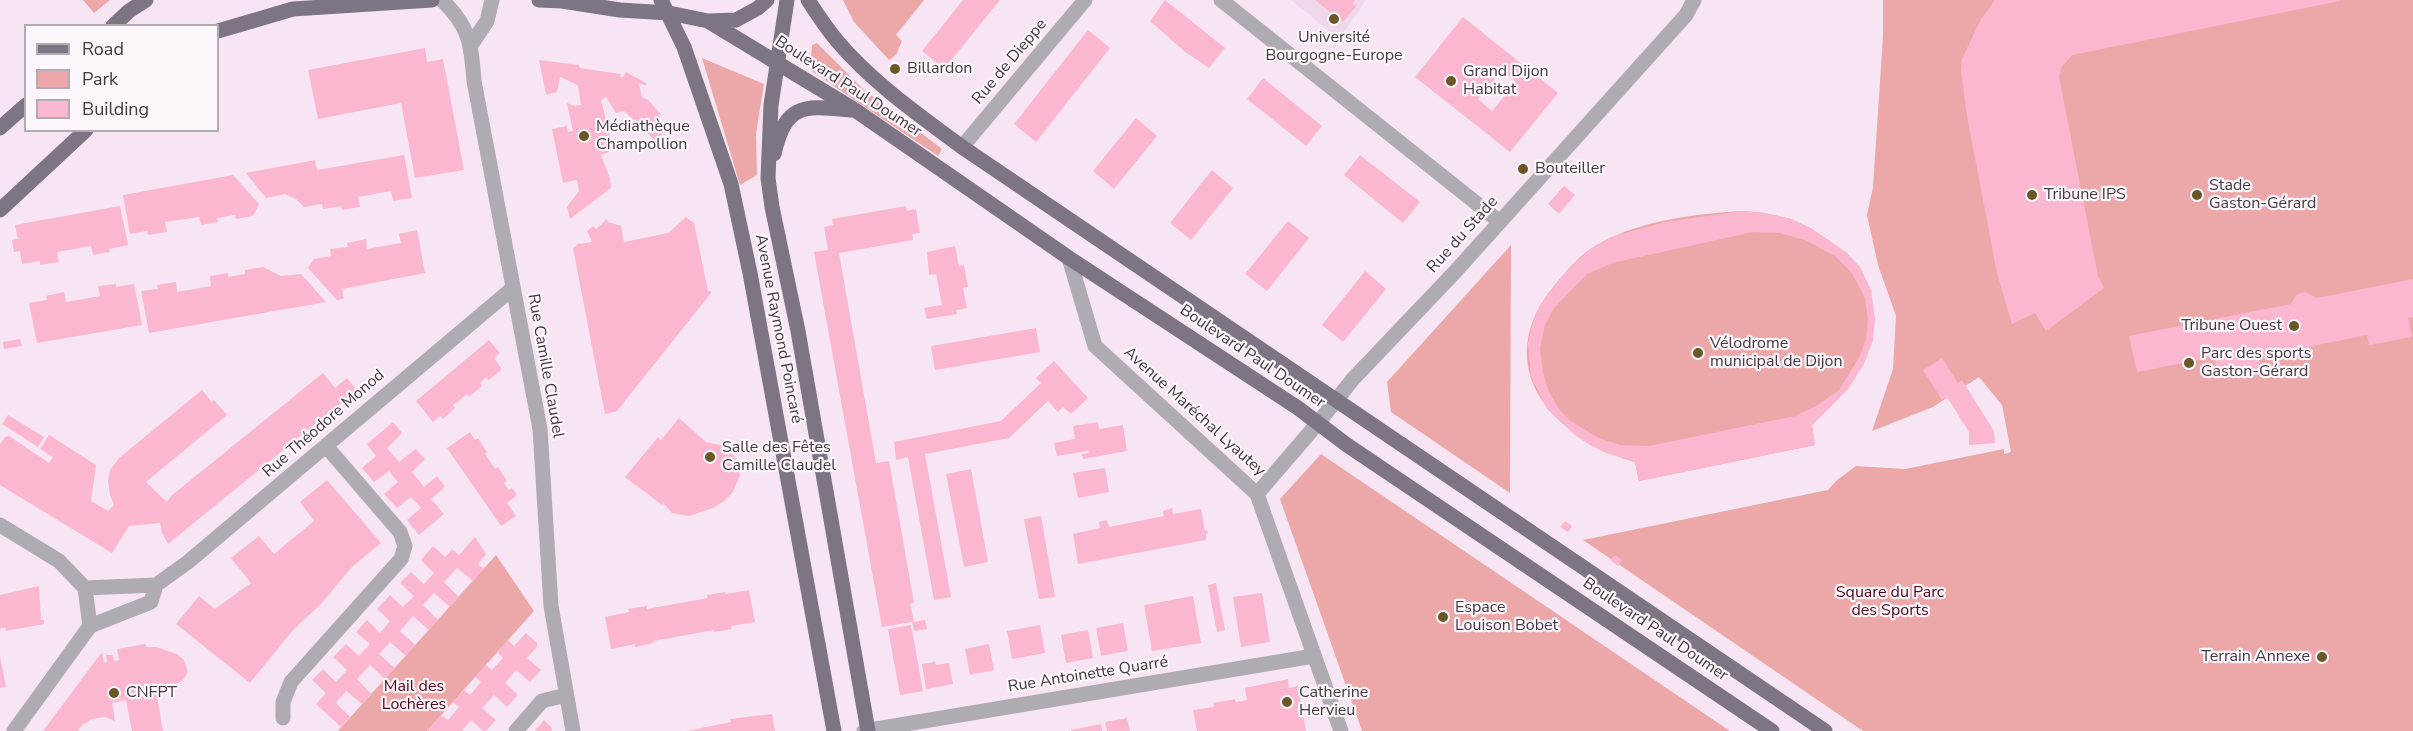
<!DOCTYPE html>
<meta charset="utf-8">
<style>
body{margin:0}
#map{position:relative;width:2413px;height:731px;overflow:hidden;background:#f7e5f3;font-family:"Nunito Sans",sans-serif}
canvas{display:block}
.legend{position:absolute;left:24px;top:24px;width:195px;height:108px;box-sizing:border-box;background:#fdf6fc;border:2px solid #b2abb1;margin:0;padding:8px 10px;list-style:none;font-size:18px;color:#423a40}
.legend li{display:flex;align-items:center;gap:12px;height:30px}
.legend b{width:30px;border:2px solid #b2abb1}
</style>
<div id="map">
<canvas width="2413" height="731"></canvas>
<ul class="legend">
<li><b style="height:8px;background:#7d7583"></b>Road</li>
<li><b style="height:16px;background:#eca8a9"></b>Park</li>
<li><b style="height:16px;background:#fbb7cf"></b>Building</li>
</ul>
</div>
<script>
const context = document.querySelector('canvas').getContext('2d');
context.lineJoin = 'round';
function fillPath(path, color) {
  context.fillStyle = color;
  context.fill(path, 'evenodd');
}
function stroke(path, color, width, dash) {
  context.strokeStyle = color;
  context.lineWidth = width;
  context.lineCap = dash ? 'butt' : 'round';
  context.setLineDash(dash || []);
  context.stroke(path);
}
function label(font, color, halo, rows, align = 'center') {
  context.font = font + ' "Nunito Sans",sans-serif';
  context.lineWidth = 4.5;
  context.setLineDash([]);
  context.textBaseline = 'middle';
  context.strokeStyle = halo;
  context.fillStyle = color;
  for (const [text, x, y, turn = 0] of rows) {
    context.save();
    context.translate(x, y);
    context.rotate((+turn || 0) * Math.PI / 180);
    context.textAlign = isNaN(turn) ? turn : align;
    if (halo) context.strokeText(text, 0, 0);
    context.fillText(text, 0, 0);
    context.restore();
  }
}
fillPath(new Path2D(`
 M1291 0H1366L1339 39Z`), '#f0d7ea');
fillPath(new Path2D(`
 M83 0H110L94 13Z
 M843 0H924L896 35 902 41 896 55 889 60 854 22Z
 M1883 0H2413V731H1863L1583 540 1828 490 1837 480 1856 466 1905 469 2004 449V454L2011 452 2002 405 1979 377 1933 407 1872 431 1893 369 1896 316 1878 265 1867 215 1873 187 1883 36Z
 M817 43 861 87 942 149 938 156 810 70 812 45Z
 M702 58 764 84 756 134 757 175 740 185Z
 M1743 211 1765 213 1791 219 1812 229 1847 253 1875 319 1848 389 1812 425 1815 445 1639 481 1635 462C1553 439 1488 366 1554 286 1565 273 1576 259 1589 250 1632 221 1693 214 1743 211Z
 M1511 245 1510 493 1391 412 1387 382Z
 M1321 454 1730 731H1362L1280 499Z
 M496 555 534 611 427 731H338Z`), '#eca8a9');
fillPath(new Path2D(`
 M963 0H1000L944 69 922 51Z
 M1165 0 1225 48 1209 68 1184 51 1150 21Z
 M1315 0H1355L1352 4 1356 6 1343 22Z
 M1995 0H2340V1L2072 55 2061 68 2059 77 2098 276 2104 288 2046 331 2035 313 2012 324 1997 273 1967 116 1961 71 1962 59 1981 19Z
 M1463 17 1558 93 1510 152 1415 77ZM1502 70 1516 82 1492 111 1478 99Z
 M1088 30 1110 48 1036 142 1014 124Z
 M425 48 427 62 443 59 464 170 415 178 401 103 318 119 308 70Z
 M539 60 579 65 580 68 621 74 620 77H623L626 72 646 83V85L639 84 642 97 648 100 661 114 658 119 664 131 656 141 624 111 616 113 606 97 601 100 610 137 608 143 609 152 601 155 610 179 611 188 570 219 567 207 579 191 577 180 563 183 552 129 567 126 568 132 573 131 567 103 574 106 581 105 578 85 560 77 557 92 546 95Z
 M1263 78 1322 126 1306 146 1247 99Z
 M1136 118 1157 136 1114 189 1093 171Z
 M404 155 412 198 393 201 391 191 358 197 360 207 342 210 341 206 323 209 322 204 304 207 296 199 285 194 266 198 246 173 315 160 317 170Z
 M1360 155 1420 202 1403 223 1344 175Z
 M1212 170 1233 188 1191 240 1170 223Z
 M233 175 259 204 253 216 236 219 235 215 217 218 218 222 201 225 199 217 165 222 167 232 148 235 147 231 130 234 123 195Z
 M1564 186 1575 195 1559 214 1548 204Z
 M120 206 128 245 109 249 110 252 93 255 91 246 57 252 59 262 40 265V261L22 264 20 251 14 252 12 240 18 239 15 225Z
 M906 206 907 211 916 209 920 233 912 234 913 240 839 253 876 463 889 461 914 603 910 604 914 622 925 620 927 629 914 631 912 622 882 627 814 252 828 250 824 227 833 225 832 219Z
 M1743 211 1765 213 1791 219 1812 229 1847 253 1860 267 1871 290 1875 319 1873 340 1864 364 1848 389 1812 425 1815 445 1639 481 1635 462 1606 453 1590 445 1575 435 1547 409 1531 377 1528 344 1532 325 1540 305 1568 269 1588 251 1611 237 1665 222ZM1753 232 1780 233 1805 240 1835 256 1852 273 1865 298 1868 320 1866 339 1860 356 1839 390 1818 405 1795 416 1649 446 1620 445 1599 438 1569 420 1559 409 1549 392 1543 373 1540 348 1545 325 1554 308 1587 274 1612 263Z
 M686 217 694 223 708 291H711V293L617 411 605 414 573 248 578 244 592 242 587 231 593 226 596 229 607 219 608 222 621 226 624 242 668 233Z
 M1288 221 1309 238 1267 291 1245 274Z
 M417 230 425 273 342 289 344 299 337 300 308 268 314 259 331 256 330 249 348 247 347 243 366 239 367 249 401 243 399 234Z
 M955 246 959 266 964 265 968 287 963 288 967 308 956 310 957 314 927 319 924 308 942 305 936 274 929 275 927 252Z
 M263 267 281 276 301 274 326 302 149 333 141 291 158 289 157 285 176 282 177 292 211 286 210 276 228 273V277L245 274V270Z
 M1365 271 1386 289 1343 342 1322 325Z
 M2413 279V317L2408 318 2412 337 2369 345 2367 335 2258 357 2260 367 2218 376 2214 357 2137 372 2129 336 2291 304 2297 294 2305 292 2317 298Z
 M116 284V287L134 284 142 325 37 343 29 303 47 300 46 296 64 292 66 302 100 296 98 286Z
 M1036 328 1040 352 935 370 931 346Z
 M20 339 22 346 4 349 3 342Z
 M489 340 500 353 494 358 502 369 489 380 486 377 480 383 482 386 469 397 467 394 460 400 453 405 455 408 443 419 440 416 433 422 416 401Z
 M1942 358 1958 383 1962 380 1994 431 1995 443 1969 445V432L1947 397 1942 400 1923 370Z
 M1054 361 1088 398 1071 414 1063 407 1058 412 1048 401 1009 438 925 454 951 597 934 600 908 457 896 460 894 442 1001 421 1041 383 1036 378Z
 M323 373 335 388 347 378 357 390 168 544 162 533 160 523 129 526 112 553 0 485V444L5 437 9 436 49 463 53 457 40 449 49 435 96 465 91 501 108 511 114 505 110 495 108 481 110 470 119 458 202 390 212 402 214 400 227 415 146 482 167 502 171 496Z
 M8 415 44 437 38 447 2 424Z
 M679 418 706 442 724 446 736 458 740 475 733 492 724 501 713 508 689 516 672 513 663 503 662 505 625 477 658 437 661 440Z
 M393 422 402 433 387 448 399 462 416 449 425 459 412 472 424 487 437 476 445 487 431 499 444 514 419 535 407 520 421 508 411 497 397 508 384 494 398 482 389 471 374 482 362 468 376 456 367 444Z
 M1098 422 1099 429 1123 425 1127 451 1083 459 1082 454 1089 453 1088 451 1057 456 1054 443 1075 439 1073 426Z
 M470 432 475 440 478 438 487 452 485 454 495 469 498 467 507 481 504 483 509 490 512 488 517 495 507 503 516 516 501 526 447 448Z
 M1105 468 1109 492 1078 498 1073 473Z
 M971 469 988 562 964 567 946 474Z
 M327 480 381 543 352 567 320 605 293 630 250 683 176 624 199 596 215 609 251 583 231 558 259 536 274 554 314 521 300 502Z
 M1172 508 1173 514 1201 509 1205 531 1207 530 1208 534H1206V540L1078 564 1073 534 1100 528 1099 522 1107 520 1109 527 1164 516 1163 511Z
 M1041 516 1055 597 1039 599 1024 519Z
 M1565 521 1572 526 1568 532 1560 527Z
 M475 537 486 554 478 564 484 569 473 581 457 568 444 582 459 597 450 607 434 593 423 605 438 620 429 630 413 616 400 631 415 645 406 656 390 642 379 654 395 668 385 679 370 665 357 679 371 694 362 704 346 691 336 703 350 717 341 727 316 704 326 693 312 680 323 669 336 682 347 670 333 657 346 644 359 656 370 644 356 632 367 620 380 633 390 621 377 609 390 595 403 607 414 596 400 583 411 572 424 584 434 573 421 560 433 546 445 557 452 549 459 555Z
 M1615 555 1622 560 1618 566 1610 560Z
 M1216 583 1225 630 1217 632 1208 585Z
 M39 586 41 620H44V624L6 631 5 627 0 629V595Z
 M749 590 755 622 731 626 732 629 714 632V630L653 641V643L635 647V644L611 649 605 617 629 612 628 609 647 606V609L708 598 707 595 725 592 726 594Z
 M1262 593 1270 642 1241 647 1233 597Z
 M1193 596 1201 643 1152 651 1144 605Z
 M1123 623 1128 651 1101 656 1096 628Z
 M911 625 923 691 900 695 888 629Z
 M1040 625 1045 653 1012 659 1007 631Z
 M1088 630 1093 658 1066 663 1061 635Z
 M526 633 537 643V647L527 658 541 670 530 682 516 670 505 683 518 695 507 707 494 695 482 708 496 720 486 731H483L471 720 462 731H427L441 715 448 720 459 707 453 702 464 690 470 695 481 682 475 677 486 665 492 670 503 658 497 652 508 640 514 646Z
 M145 644 147 647H156L177 654 184 660 188 672 183 680 175 685H155L163 731H132L126 700 112 703 115 721 105 717 92 719 82 725 78 731H43L102 652 104 662H107L106 655H113L114 661 119 660 117 649Z
 M989 644 994 670 970 675 965 649Z
 M0 657 6 687 0 688Z
 M935 662 936 665 949 663 953 684 926 689 922 664Z
 M1288 679 1289 688 1298 686 1306 731H1197L1193 710 1214 707 1213 703 1230 700 1235 699 1236 702 1247 700 1245 688Z
 M772 714 775 731H687L731 722 730 719Z
 M1127 718 1130 731H1107L1105 722Z
 M544 720 551 727 552 731H535Z
 M1101 724 1102 731H1071V730Z`), '#fbb7cf');
stroke(new Path2D(`
 M442 0C470 27 471 44 474 81L540 429 551 606 573 731
 M1221 0 1500 222
 M471 45 487 21 492 0
 M962 147 1085 0
 M1069 258 1095 346 1257 494 1341 731
 M1257 494 1318 423 1353 379 1454 273 1686 15 1694 0
 M0 525 59 561 85 588
 M156 585 188 562 513 288
 M85 588 156 585 151 602 90 626
 M85 588 90 626
 M283 718V702L291 682 401 559 405 546 400 532 326 446
 M14 731 90 626
 M516 731 542 701 566 695
 M864 731 1314 656`), '#afabb3', 15);
stroke(new Path2D(`
 M539 0 562 1 620 10 669 13 708 21 736 20 758 8 767 0
 M661 0 684 47 731 184 750 273 834 731
 M787 0 771 105 768 178 772 207 798 331 868 731
 M808 0C817 14 827 29 838 42 873 83 919 115 962 147L1825 731
 M708 21 855 110 1069 258 1298 408 1347 445 1772 731
 M113 26 129 11 146 0
 M218 31 293 9 432 0
 M0 128 26 105
 M774 154C786 102 804 106 851 110
 M0 210 86 130`), '#7d7583', 15);
for (const [x, y, r, color] of [
 [1334,19,6,"#6b5625"],
 [895,69,6,"#6b5625"],
 [1451,81,6,"#6b5625"],
 [584,136,6,"#6b5625"],
 [1523,169,6,"#6b5625"],
 [2032,195,6,"#6b5625"],
 [2197,195,6,"#6b5625"],
 [2294,326,6,"#6b5625"],
 [1698,353,6,"#6b5625"],
 [2189,363,6,"#6b5625"],
 [710,457,6,"#6b5625"],
 [1443,617,6,"#6b5625"],
 [2322,657,6,"#6b5625"],
 [114,693,6,"#6b5625"],
 [1287,702,6,"#6b5625"]
]) {
  const dot = new Path2D();
  dot.arc(x, y, r, 0, 2 * Math.PI);
  context.fillStyle = color;
  context.fill(dot);
  stroke(dot, '#fdf6fc', 2);
}
label('16px', '#423a40', '#fdf6fc', [
 ["Université",1334,38,"center"],
 ["Bourgogne-Europe",1334,56,"center"],
 ["Billardon",907,69],
 ["Grand Dijon",1463,72],
 ["Habitat",1463,90],
 ["Médiathèque",596,127],
 ["Champollion",596,145],
 ["Bouteiller",1535,169],
 ["Stade",2209,186],
 ["Gaston-Gérard",2209,204],
 ["Tribune IPS",2044,195],
 ["Tribune Ouest",2282,326,"right"],
 ["Vélodrome",1710,344],
 ["municipal de Dijon",1710,362],
 ["Parc des sports",2201,354],
 ["Gaston-Gérard",2201,372],
 ["Salle des Fêtes",722,448],
 ["Camille Claudel",722,466],
 ["Espace",1455,608],
 ["Louison Bobet",1455,626],
 ["Terrain Annexe",2310,657,"right"],
 ["CNFPT",126,693],
 ["Catherine",1299,693],
 ["Hervieu",1299,711]
], 'left');
label('16px', '#423a40', '#fdf6fc', [
 ["Rue de Dieppe",1010,62,-50],
 ["Boulevard Paul Doumer",848,87,33],
 ["Rue du Stade",1463,235,-48],
 ["Avenue Raymond Poincaré",778,329,79],
 ["Boulevard Paul Doumer",1252,357,34],
 ["Rue Camille Claudel",545,366,80],
 ["Avenue Maréchal Lyautey",1194,412,42],
 ["Rue Théodore Monod",324,424,-41],
 ["Boulevard Paul Doumer",1655,630,34],
 ["Rue Antoinette Quarré",1088,675,-9]
]);
label('16px', '#540012', '#fdf6fc', [
 ["Square du Parc",1890,593],
 ["des Sports",1890,611],
 ["Mail des",414,687],
 ["Lochères",414,705]
]);
</script>
